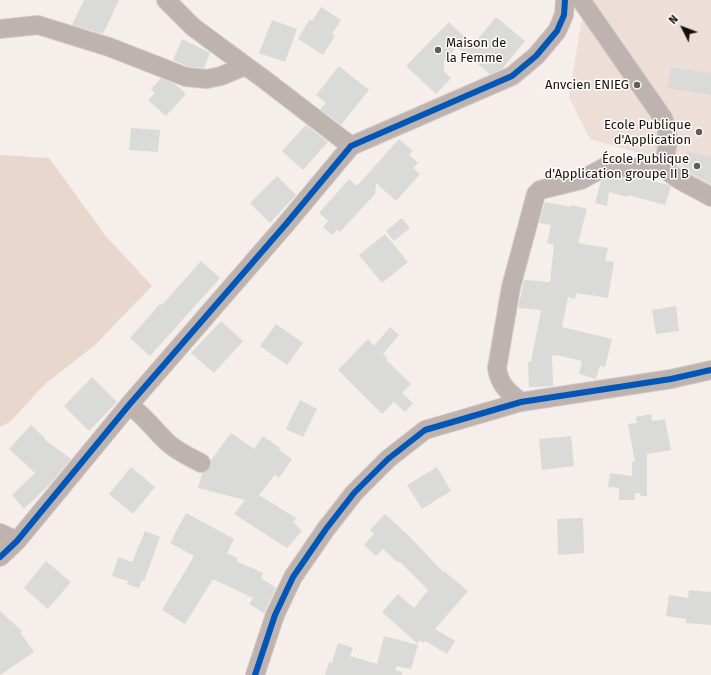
<!DOCTYPE html>
<meta charset="utf-8">
<style>
body{margin:0}
#map{position:relative;width:711px;height:675px;overflow:hidden;background:#f6eeea;font-family:"Fira Sans",sans-serif}
canvas{display:block}
.north{position:absolute;left:663px;top:8px;width:40px;height:40px;-webkit-text-stroke:3px #fffcfb;paint-order:stroke;rotate:312deg;font-size:11px;font-weight:700;line-height:16px;text-align:center;color:#15110e}
.north::after{content:'';display:block;margin:auto;width:14px;height:18px;background:#15110e;clip-path:polygon(50% 0,100% 100%,50% 72%,0 100%)}
</style>
<div id="map">
<canvas width="711" height="675"></canvas>
<div class="north">N</div>
</div>
<script>
const context = document.querySelector('canvas').getContext('2d');
context.lineJoin = 'round';
function fillPath(path, color) {
  context.fillStyle = color;
  context.fill(path, 'evenodd');
}
function stroke(path, color, width, dash) {
  context.strokeStyle = color;
  context.lineWidth = width;
  context.lineCap = dash ? 'butt' : 'round';
  context.setLineDash(dash || []);
  context.stroke(path);
}
function label(font, color, halo, rows, align = 'center') {
  context.font = font + ' "Fira Sans",sans-serif';
  context.lineWidth = 3;
  context.setLineDash([]);
  context.textBaseline = 'middle';
  context.strokeStyle = halo;
  context.fillStyle = color;
  for (const [text, x, y, turn = 0] of rows) {
    context.save();
    context.translate(x, y);
    context.rotate((+turn || 0) * Math.PI / 180);
    context.textAlign = isNaN(turn) ? turn : align;
    if (halo) context.strokeText(text, 0, 0);
    context.fillText(text, 0, 0);
    context.restore();
  }
}
fillPath(new Path2D(`
 M585 0H711V195L682 189 674 163 590 139 569 97Z`), '#edded8');
fillPath(new Path2D(`
 M0 155 49 158 105 235 152 286 96 344 44 385 11 421 0 427Z`), '#e9d6cd');
fillPath(new Path2D(`
 M84 0H119L103 34 72 25Z
 M321 7 341 20 332 34 335 36 323 55 298 39 309 20 312 21Z
 M496 17 525 41 502 69 490 74 457 47 444 61V71L451 78 436 94 406 66 449 22 473 45Z
 M272 20 297 29 285 62 259 53Z
 M182 39 210 53 204 68 189 67 173 60Z
 M339 66 369 90 341 125 320 109 326 103 316 95Z
 M671 67 711 73V95L668 88Z
 M161 78 175 84 186 94 166 116 148 100 155 93 151 89Z
 M306 125 328 142 303 170 282 151Z
 M131 128 160 130 158 152 129 150Z
 M399 139 413 151 409 155 418 163 413 168 420 174 396 201 376 183 375 194 340 232 337 230 332 235 323 227 328 221 319 213 349 179 357 186Z
 M687 151 711 157V183L683 169Z
 M277 176 296 195 270 223 250 203Z
 M608 178H643L668 185 671 187 665 205 628 195 627 197 609 192 607 206 595 203 601 181Z
 M545 202 571 207V205L587 209 578 243 608 248 605 261 614 262 608 298 576 293 575 299 568 297 562 327 612 339 605 367 600 366 596 379 579 374 582 361 557 355 552 356 553 386 529 387 528 362H531L541 310 518 308 524 280 550 282 554 245 547 243 551 225 539 223Z
 M402 218 410 228 394 241 386 231Z
 M385 234 408 262 382 283 359 255Z
 M201 261 220 278 150 356 130 338 160 304 162 305Z
 M676 306 679 331 656 334 652 310Z
 M221 321 243 341 214 373 191 353Z
 M276 324 303 343 287 365 260 346Z
 M390 327 399 335 383 354 387 358 386 360 411 384 402 393 413 403 405 412 394 402 382 414 338 370 368 339 374 346Z
 M92 377 117 402 89 431 64 406Z
 M300 400 317 409 303 437 286 429Z
 M651 414 652 421 665 419 671 450 647 454V496H641L640 493H635V500H619V488L608 487 610 473 632 476V462H635L628 424 637 423 636 417Z
 M31 425 45 438 44 439 71 459 51 483 24 509 12 495 35 473 9 449Z
 M231 433 254 449 263 436 280 448 279 450 292 459 279 478 275 475 259 495 296 518 293 522 302 531 287 548 234 514 245 500 198 488 202 473 210 468 211 460Z
 M571 436 574 466 542 470 539 439Z
 M131 467 155 487 133 514 109 494Z
 M437 467 451 491 422 509 407 485Z
 M186 513 234 539 227 553 238 558 236 561 263 573 261 578 276 588 264 613 249 604 253 598 213 579 185 624 162 610 194 556 170 543Z
 M385 514 410 537 443 572 444 571 468 591 435 629 455 641 447 654 425 641 424 643 419 640 418 644 382 612 398 594 414 608 428 590 399 561 398 563 383 549 376 556 364 545 374 534 370 530Z
 M583 518 584 553 558 555 557 519Z
 M145 531 160 537 144 581 142 580 139 588 127 584 128 581 112 576 118 557 132 562Z
 M46 561 71 582 48 609 24 588Z
 M689 590 711 592V625L686 623V619L666 616 669 595 688 598Z
 M0 611 22 631 20 632 34 652 0 675Z
 M384 636 418 645 411 669 397 666 395 670 402 672V675H325L329 662 332 663 338 643 353 648 350 656 377 664Z`), '#dadad8');
const street = new Path2D(`
 M166 0 193 27 265 80 351 146
 M581 0 663 118C666 125 667 131 668 139 668 150 660 165 671 174 682 183 698 189 711 197
 M0 29 38 25 109 47 186 77 207 79 221 76 245 66
 M521 402C508 392 499 384 497 368L511 287 536 194 540 190 581 180 605 167 666 168
 M129 405C145 416 153 429 167 442 176 451 190 457 201 463
 M0 533 17 541
 M0 557 17 541 129 405 286 224 351 146 512 76 536 56 557 31 564 15 565 0
 M255 675 275 615 293 577 326 529 354 493 388 459 425 430 521 402 671 379 711 370`);
stroke(street, '#d1cbc8', 20);
stroke(street, '#beb3ae', 18);
stroke(new Path2D(`
 M0 557 17 541 129 405 286 224 351 146 512 76 536 56 557 31 564 15 565 0
 M255 675 275 615 293 577 326 529 354 493 388 459 425 430 521 402 671 379 711 370`), '#0057b8', 6);
for (const [x, y, r, color] of [
 [438,50,4,"#645e5b"],
 [637,85,4,"#645e5b"],
 [699,132,4,"#645e5b"],
 [697,166,4,"#645e5b"]
]) {
  const dot = new Path2D();
  dot.arc(x, y, r, 0, 2 * Math.PI);
  context.fillStyle = color;
  context.fill(dot);
  stroke(dot, '#fffcfb', 1.5);
}
label('13px', '#15110e', '#fffcfb', [
 ["Maison de",446,43,"left"],
 ["la Femme",446,58,"left"],
 ["Anvcien ENIEG",629,85],
 ["Ecole Publique",691,125],
 ["d'Application",691,140],
 ["École Publique",689,159],
 ["d'Application groupe II B",689,174]
], 'right');
</script>
